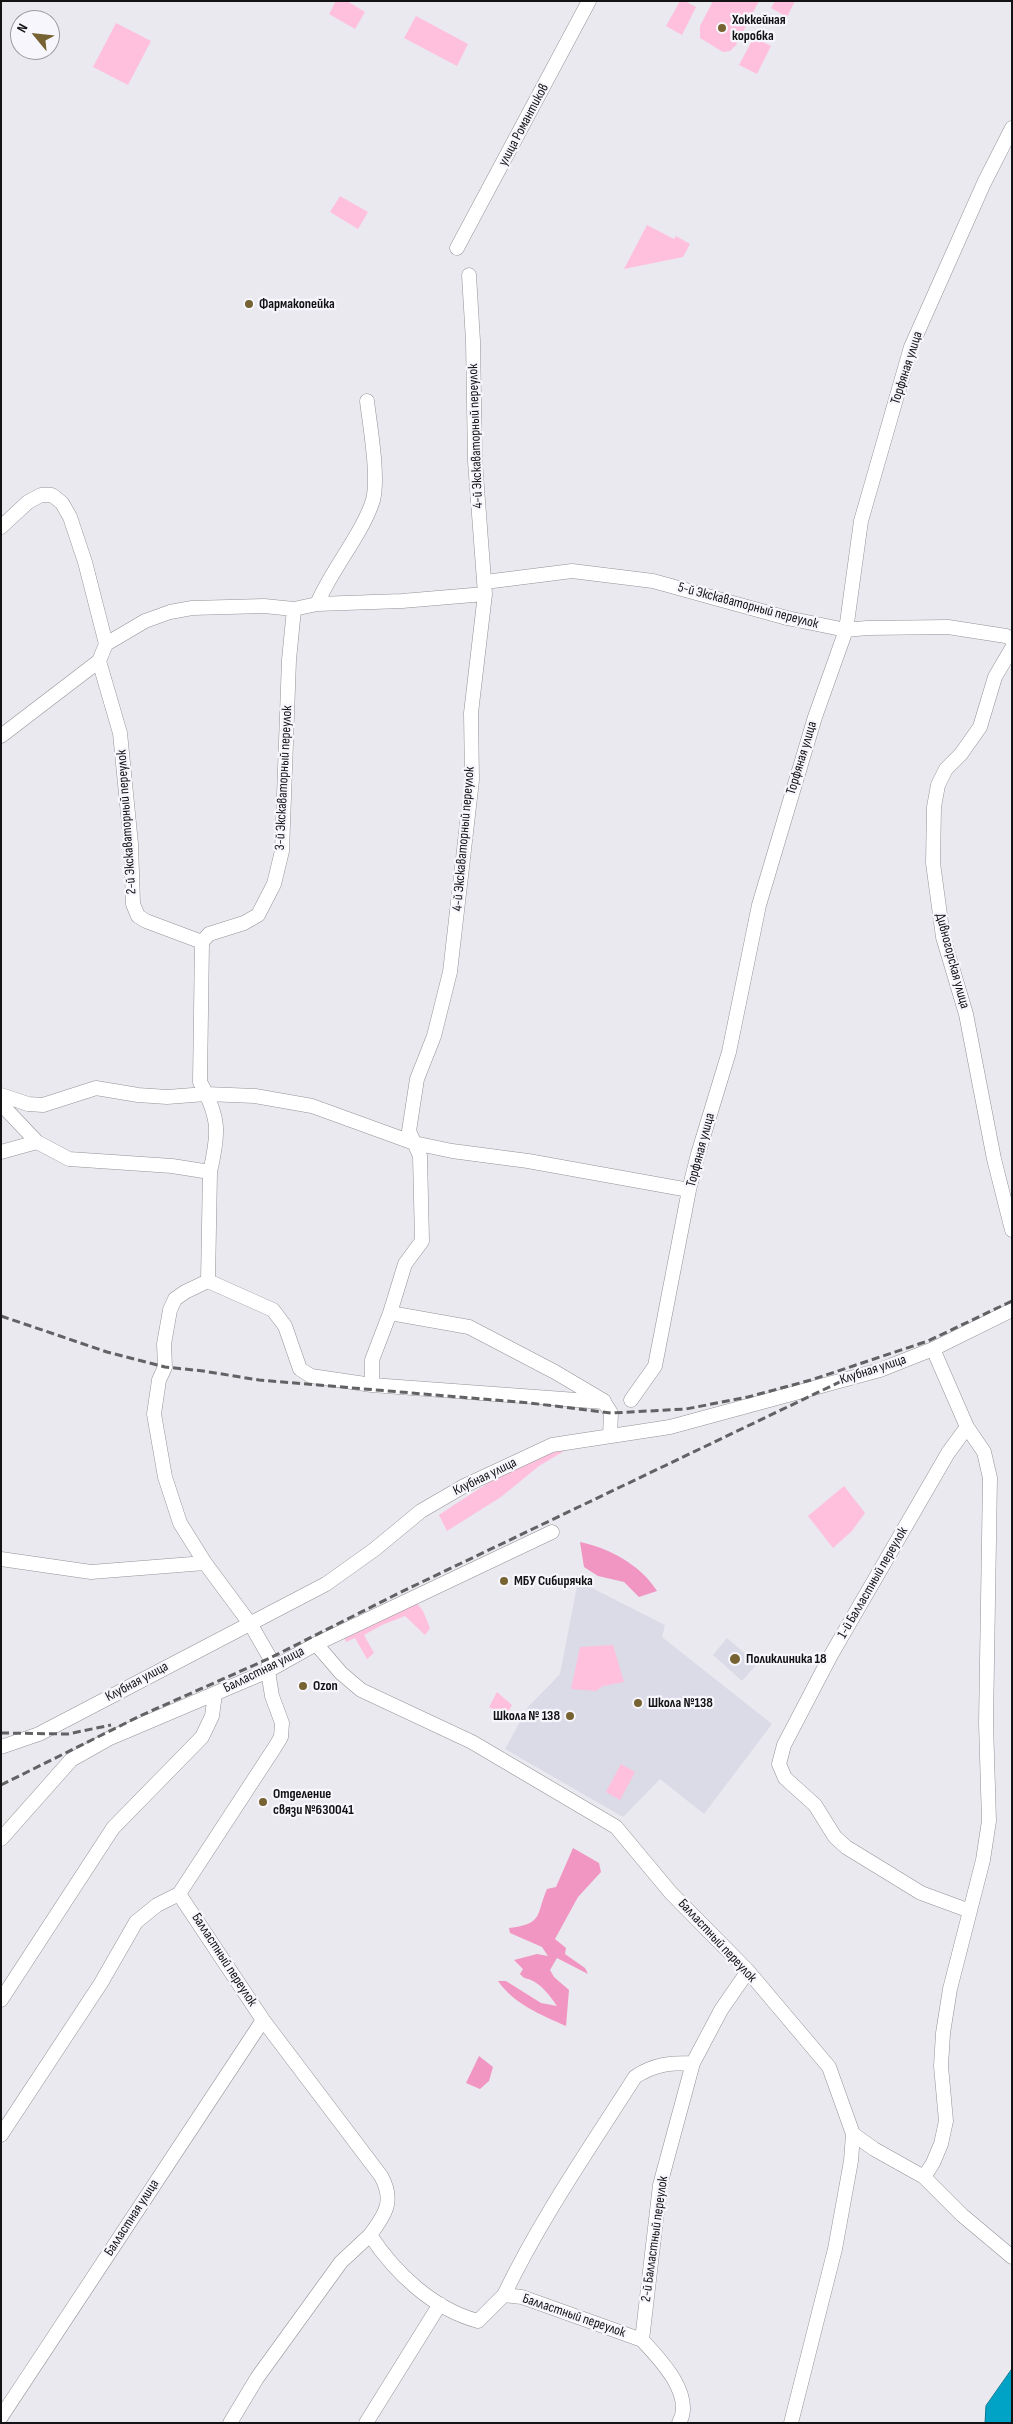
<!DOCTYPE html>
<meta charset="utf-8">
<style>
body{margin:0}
#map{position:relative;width:1013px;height:2424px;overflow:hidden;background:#e9e9ef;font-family:"Sofia Sans Condensed",sans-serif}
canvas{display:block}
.frame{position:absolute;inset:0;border:2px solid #131315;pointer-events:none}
.north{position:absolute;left:10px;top:10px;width:50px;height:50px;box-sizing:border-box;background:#f6f6fc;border:1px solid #9b9ba0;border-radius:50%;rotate:298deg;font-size:14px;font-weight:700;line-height:20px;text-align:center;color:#131315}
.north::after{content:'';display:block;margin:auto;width:18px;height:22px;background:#776231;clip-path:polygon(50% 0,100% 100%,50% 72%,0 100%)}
</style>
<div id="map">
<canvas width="1013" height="2424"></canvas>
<div class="frame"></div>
<div class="north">N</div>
</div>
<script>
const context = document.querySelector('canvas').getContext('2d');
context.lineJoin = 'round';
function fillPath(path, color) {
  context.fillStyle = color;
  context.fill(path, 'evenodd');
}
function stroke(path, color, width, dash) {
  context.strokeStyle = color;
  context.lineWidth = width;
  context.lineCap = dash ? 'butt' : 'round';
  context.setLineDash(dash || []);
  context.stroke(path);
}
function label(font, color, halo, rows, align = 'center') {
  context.font = font + ' "Sofia Sans Condensed",sans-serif';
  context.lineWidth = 4.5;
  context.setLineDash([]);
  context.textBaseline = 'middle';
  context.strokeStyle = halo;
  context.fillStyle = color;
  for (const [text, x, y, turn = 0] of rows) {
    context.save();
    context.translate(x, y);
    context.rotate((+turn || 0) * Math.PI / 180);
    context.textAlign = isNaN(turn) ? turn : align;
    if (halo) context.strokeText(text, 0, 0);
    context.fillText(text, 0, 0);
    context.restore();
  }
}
fillPath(new Path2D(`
 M578 1581 665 1625 662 1637 772 1724 704 1814 660 1779 623 1817 505 1749 528 1707 560 1674Z
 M727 1638 757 1664 742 1681 713 1655Z`), '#dbdbe8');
fillPath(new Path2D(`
 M336 1H347L365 12 355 29 329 14Z
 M680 1H685L696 7 682 35 666 26Z
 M713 1H759L736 45 730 51 723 52 700 38V26Z
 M775 1H795L787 17 771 8Z
 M416 16 468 44 457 66 404 38Z
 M116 23 151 41 128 85 93 67Z
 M754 37 771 46 757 74 739 65Z
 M340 196 368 212 358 229 330 212Z
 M647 225 674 239 676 236 690 244 683 257 624 269Z
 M569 1448 539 1466 501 1497 447 1531 439 1515C480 1488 521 1459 569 1448Z
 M844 1486 865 1513 852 1531 833 1548 808 1516Z
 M414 1599 423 1611 430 1628 425 1635 405 1616 382 1625 364 1635 374 1653 367 1659 355 1638 346 1642 344 1637Z
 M613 1645 624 1682 603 1686 596 1691 571 1689 580 1647Z
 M497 1692 512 1705 506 1716 489 1707Z
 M621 1764 635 1772 620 1800 606 1792Z`), '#ffc0dd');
fillPath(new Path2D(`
 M580 1542C609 1548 641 1565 657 1591L639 1597 624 1582 598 1576 584 1567Z
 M573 1848 599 1863 601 1872 578 1897 555 1939 566 1948 565 1954 585 1968 588 1974 557 1958 550 1970 554 1977 569 1990 566 2026C541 2015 514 2004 498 1981H506L541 2003 557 2006C551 1997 541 1984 531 1980 526 1978 524 1979 520 1974L523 1969 514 1960 537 1954 548 1956 542 1947 510 1933 509 1928C544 1924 536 1914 547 1889L556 1887Z
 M479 2056 493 2067 489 2081 480 2089 466 2083Z`), '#f196c2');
const water = new Path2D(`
 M1012 2369V2423H985L986 2406Z`);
fillPath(water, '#00a2c6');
stroke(water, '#067791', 1);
const minor = new Path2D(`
 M457 248 589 1
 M1 527 28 502 41 495H52L62 503 70 517 85 562 106 644
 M485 582 572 571 653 581 787 618 846 630 867 628 948 627 1006 636 1012 639
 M317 604C331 570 363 533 373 500 379 477 370 426 367 401
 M1012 648 995 677 980 727 961 754 946 769 938 785 934 807 933 863 943 937 966 1014 994 1159 1012 1230
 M99 661 120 733 131 844 133 904 138 916 146 921 202 942
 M1 736 99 661 106 644 145 621 170 612 192 608 264 606 294 609 317 604 402 601 485 594
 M1 1095 28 1104 43 1105 96 1088 138 1095 167 1097 206 1094 255 1096 312 1106 414 1143 452 1151 528 1161 689 1190
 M1 1104 37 1142 69 1159 172 1166 210 1172 208 1281 273 1310 285 1326 300 1369 311 1376 372 1385 604 1402 611 1413 610 1435
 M1 1152 37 1142
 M210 1172C219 1133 220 1118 200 1082L202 942 209 934 244 923 258 915 274 884 282 851 289 660 294 609
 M208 1281 185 1292 175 1299 170 1310 164 1344 165 1367 159 1380 154 1414 165 1477 180 1523 205 1563 251 1625 270 1658 268 1671 272 1696 282 1723 281 1737 275 1747 179 1894 263 2020 381 2176C395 2201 385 2215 370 2235 395 2273 433 2309 478 2321L504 2295 522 2297 642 2340
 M390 1313 469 1327 555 1372 604 1401
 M372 1385V1360L390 1313 405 1264 422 1241 420 1156 409 1131 417 1079 434 1036 450 972 472 780 471 713 485 594 475 461 473 341 469 275
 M631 1400 655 1366 689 1190 698 1154 729 1052 759 905 815 717 846 630 861 521 911 347 984 183 1012 128
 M967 1427 948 1453 831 1655 784 1745 779 1764 785 1778 815 1805 835 1837 846 1847 921 1893 970 1911
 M1 1559 91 1572 205 1563
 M316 1644 341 1673 361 1690 472 1742 616 1827 671 1893 748 1971 829 2067 853 2134 851 2161 835 2249 791 2423
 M1 1747 39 1734 326 1584 375 1549 421 1511 464 1486 552 1445 670 1427 880 1370 933 1349 1012 1310
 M1 1839 71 1760 110 1738 268 1671 316 1644 552 1532
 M1 2000 113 1828 202 1737 212 1716 215 1694
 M853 2134 874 2149 924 2177 962 2215 1012 2257
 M1 2135 101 1983 136 1922 157 1905 179 1894
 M924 2177 933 2163 941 2144 946 2121 941 2066 943 2033 950 1989 983 1860 989 1821 986 1723 990 1478 984 1452 967 1427 933 1349
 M504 2295C541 2218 589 2149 635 2077 654 2064 670 2063 693 2063
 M1 2417 263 2020
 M230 2423 257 2378 341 2262 370 2235
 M366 2423 440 2304
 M679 2423C695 2395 659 2358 642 2340L660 2185 693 2063 721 2010 748 1971`);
stroke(minor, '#939398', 15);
stroke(minor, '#fff', 14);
stroke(new Path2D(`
 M1 1316 107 1352 165 1367 203 1371 259 1380 530 1403 611 1413 686 1409 748 1397 811 1380 928 1341 1012 1301
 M1 1733 68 1734 111 1725
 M1 1785 142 1715 270 1658 399 1593 873 1366`), '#626265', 3, [8, 4]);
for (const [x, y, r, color] of [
 [722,28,5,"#776231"],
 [249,304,5,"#776231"],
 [504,1581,5,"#776231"],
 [735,1659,6,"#776231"],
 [303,1686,5,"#776231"],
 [638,1703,5,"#776231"],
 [570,1716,5,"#776231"],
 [263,1802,5,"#776231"]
]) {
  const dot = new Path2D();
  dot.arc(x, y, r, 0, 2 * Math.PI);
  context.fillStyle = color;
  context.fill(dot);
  stroke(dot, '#f6f6fc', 2);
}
label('bold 14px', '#131315', '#f6f6fc', [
 ["Хоккейная",732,20],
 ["коробка",732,36],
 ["Фармакопейка",259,304],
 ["МБУ Сибирячка",514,1581],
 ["Поликлиника 18",746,1659],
 ["Ozon",313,1686],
 ["Школа №138",648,1703],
 ["Школа № 138",560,1716,"right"],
 ["Отделение",273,1794],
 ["связи №630041",273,1810]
], 'left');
label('14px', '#131315', '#f6f6fc', [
 ["улица Романтиков",524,125,-62],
 ["Торфяная улица",907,368,-72],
 ["4-й Экскаваторный переулок",476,436,-92],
 ["5-й Экскаваторный переулок",748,606,15],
 ["Торфяная улица",802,758,-73],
 ["3-й Экскаваторный переулок",284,778,-87],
 ["2-й Экскаваторный переулок",127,822,-94],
 ["4-й Экскаваторный переулок",464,839,-85],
 ["Дивногорская улица",952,961,75],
 ["Торфяная улица",701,1150,-75],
 ["Клубная улица",873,1370,-18],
 ["Клубная улица",485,1477,-26],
 ["1-й Балластный переулок",873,1583,-60],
 ["Балластная улица",264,1670,-26],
 ["Клубная улица",137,1682,-28],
 ["Балластный переулок",717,1941,47],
 ["Балластный переулок",224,1960,57],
 ["Балластная улица",132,2218,-57],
 ["2-й Балластный переулок",655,2239,-82],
 ["Балластный переулок",574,2316,19]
]);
</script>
